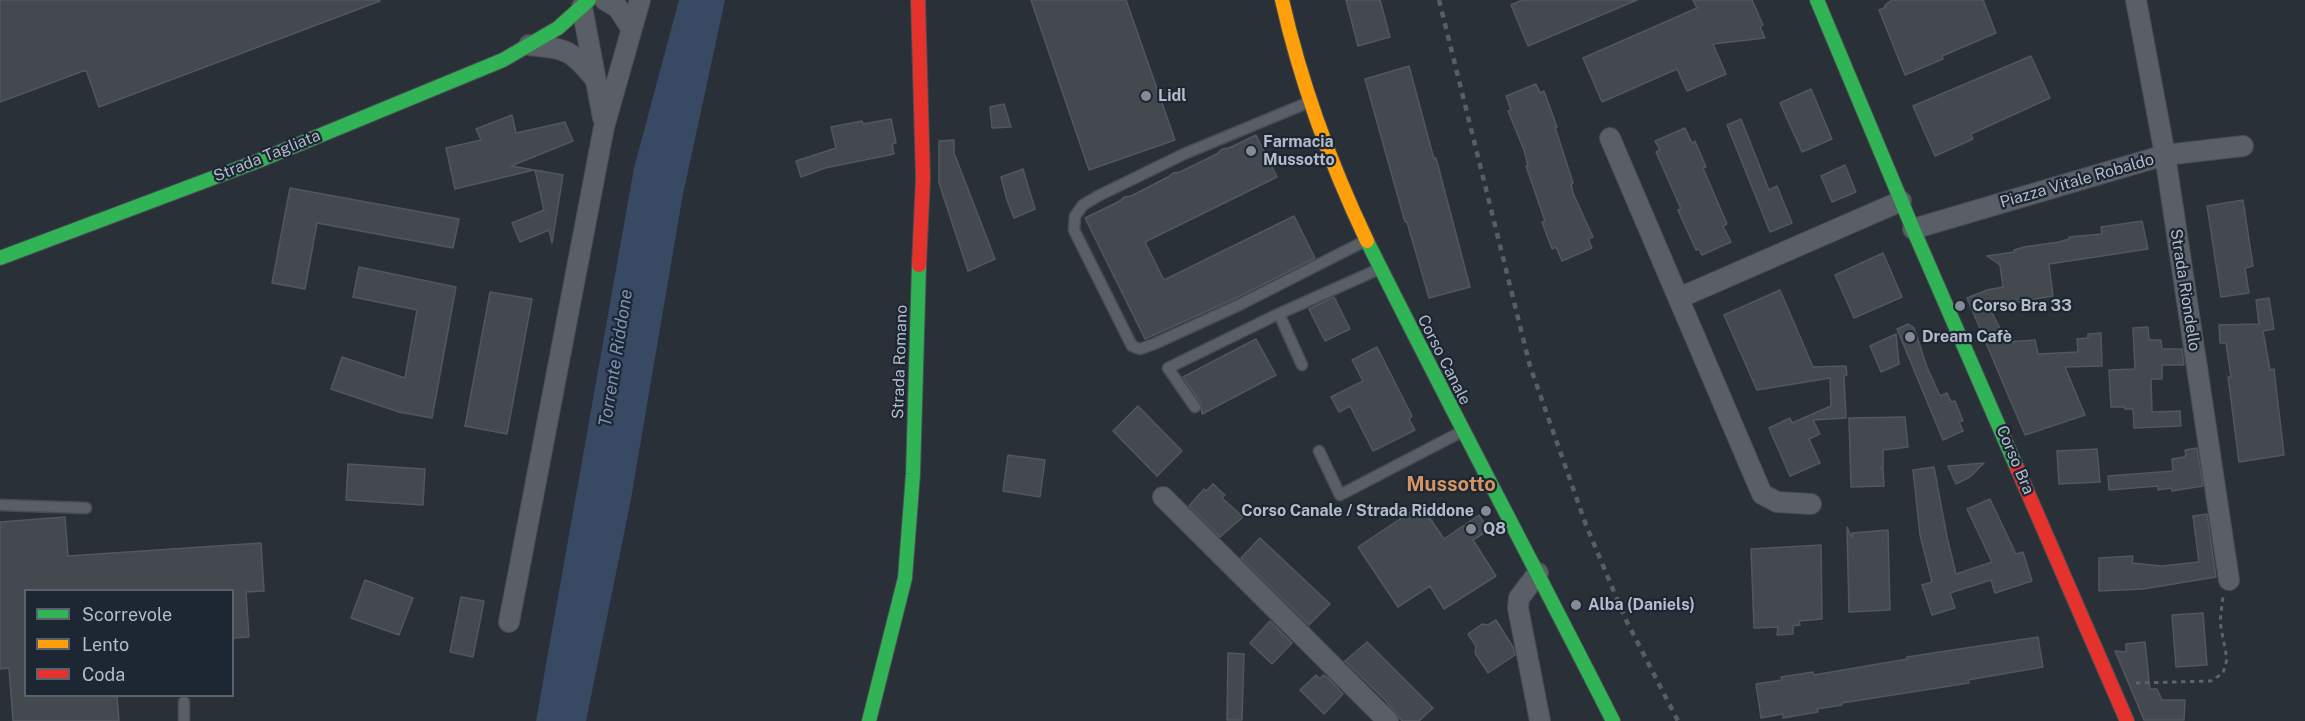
<!DOCTYPE html>
<meta charset="utf-8">
<style>
body{margin:0}
#map{position:relative;width:2305px;height:721px;overflow:hidden;background:#2a3038;font-family:"Public Sans",sans-serif}
canvas{display:block}
.legend{position:absolute;left:24px;top:589px;width:210px;height:108px;box-sizing:border-box;background:#1d2633;border:2px solid #59626f;margin:0;padding:8px 10px;list-style:none;font-size:18px;color:#b4bcc9}
.legend li{display:flex;align-items:center;gap:12px;height:30px}
.legend b{width:30px;border:2px solid #59626f}
</style>
<div id="map">
<canvas width="2305" height="721"></canvas>
<ul class="legend">
<li><b style="height:8px;background:#30b455"></b>Scorrevole</li>
<li><b style="height:8px;background:#ff9f0a"></b>Lento</li>
<li><b style="height:8px;background:#e5322d"></b>Coda</li>
</ul>
</div>
<script>
const context = document.querySelector('canvas').getContext('2d');
context.lineJoin = 'round';
function fillPath(path, color) {
  context.fillStyle = color;
  context.fill(path, 'evenodd');
}
function stroke(path, color, width, dash) {
  context.strokeStyle = color;
  context.lineWidth = width;
  context.lineCap = dash ? 'butt' : 'round';
  context.setLineDash(dash || []);
  context.stroke(path);
}
function label(font, color, halo, rows, align = 'center') {
  context.font = font + ' "Public Sans",sans-serif';
  context.lineWidth = 4.5;
  context.setLineDash([]);
  context.textBaseline = 'middle';
  context.strokeStyle = halo;
  context.fillStyle = color;
  for (const [text, x, y, turn = 0] of rows) {
    context.save();
    context.translate(x, y);
    context.rotate((+turn || 0) * Math.PI / 180);
    context.textAlign = isNaN(turn) ? turn : align;
    if (halo) context.strokeText(text, 0, 0);
    context.fillText(text, 0, 0);
    context.restore();
  }
}
fillPath(new Path2D(`
 M679 0H725L682 199 631 499 586 721H536L634 168Z`), '#384963');
const building = new Path2D(`
 M0 0H380V1L99 107 86 70 0 102Z
 M1031 0H1126L1175 140 1089 170Z
 M1346 0H1380L1390 37 1358 46Z
 M1522 0H1637L1528 46 1511 5Z
 M1693 0H1752L1763 25 1760 27 1765 38 1713 44 1726 74 1687 91 1677 69 1602 102 1583 58 1697 8Z
 M1892 0H1983L1996 33 1942 56 1943 59 1905 75 1879 10 1886 7 1885 5Z
 M2031 56 2050 98 1971 134 1973 139 1935 156 1913 106Z
 M1409 66 1434 159 1436 158 1470 287 1429 298 1407 222H1405L1365 79Z
 M1536 84 1540 93 1544 91 1557 127H1555L1573 183 1571 184 1573 193 1593 237 1588 239 1592 248 1562 261 1556 247 1552 249 1542 222 1545 221 1526 166H1528L1524 150 1508 111 1511 110 1506 96Z
 M1811 89 1832 139 1802 152 1780 103Z
 M1004 104 1011 127 992 128 990 107Z
 M512 115 516 133 565 122 573 141 511 166 534 170 455 189 446 148 481 140 476 129Z
 M891 119 896 143 892 144 894 154 825 168 801 177 796 161 836 148 831 127 862 121 863 124Z
 M1741 119 1769 190 1777 186 1792 223 1770 232 1727 125Z
 M1685 128 1692 143 1695 141 1706 167 1703 168 1727 224 1723 226 1731 242 1702 255 1699 249 1696 250 1681 217 1678 210 1681 209 1656 152 1660 150 1655 141Z
 M1256 135 1277 177 1145 242 1164 280 1294 216 1315 258 1236 298 1145 339 1085 218 1120 201 1124 197 1131 196 1168 177 1173 173 1180 172 1217 154 1222 149 1229 148Z
 M954 140V153L995 259 968 271 939 183V141Z
 M1845 165 1856 192 1832 202 1821 176Z
 M1023 169 1035 209 1014 218 1007 200 1001 177Z
 M535 170 563 175 552 243 549 230 520 242 512 223 544 210Z
 M290 188 459 219 453 248 317 223 305 289 272 283Z
 M2243 200 2253 266 2245 268 2249 293 2221 297 2207 206Z
 M2142 221 2148 249 2049 264 2053 296 1989 307 2007 342 2035 340 2038 354 2078 352 2077 339 2088 338V334L2101 333 2102 366 2065 367 2085 415 2025 435 1967 298 1987 290 2003 287 2000 265 1987 256 2014 252V250L2024 247 2059 242 2069 239V237L2102 234 2101 227Z
 M1883 253 1902 297 1854 318 1835 275Z
 M359 267 456 287 432 418 399 412 331 389 342 357 405 378 417 310 353 297Z
 M1780 290 1813 367 1846 366 1847 375 1844 376 1846 418 1813 420 1820 434 1809 439 1820 463 1790 476 1769 428 1790 418 1792 423 1831 406 1830 378 1757 390 1724 315Z
 M490 292 532 299 507 434 465 426Z
 M1334 297 1350 329 1325 341 1309 309Z
 M2269 298 2274 329 2263 331 2270 370 2274 369 2284 455 2239 462 2228 377H2231L2226 343H2220L2219 325 2259 324 2256 300Z
 M1908 324 1914 328 1927 367 1940 396 1947 393 1951 402 1955 401 1963 421 1959 422 1963 431 1943 440 1897 329Z
 M2148 327 2149 340H2161L2162 349H2182L2184 365H2162V379H2151L2152 412 2180 411 2181 426 2134 428 2133 409H2125V407H2111L2109 370 2135 369 2133 328Z
 M1896 334 1899 364 1881 372 1870 346Z
 M1256 339 1276 375 1202 414 1201 403 1183 377Z
 M1377 347 1412 416 1409 419 1415 430 1373 451 1350 406 1339 412 1331 397 1363 381 1352 360Z
 M1138 406 1182 451 1157 476 1113 431Z
 M1905 417 1908 447 1883 450V466L1880 468 1883 467 1884 486 1851 487 1849 418Z
 M2197 448 2203 486 2172 491 2171 488 2158 490V486L2109 490 2108 476 2173 471 2172 459 2184 457 2186 455 2185 450Z
 M2097 449 2100 482 2059 484 2057 451Z
 M1008 455 1045 460 1040 497 1003 491Z
 M1984 463 1970 477 1956 484 1948 466Z
 M348 464 425 469 423 505 346 500Z
 M1934 467 1947 537 1956 574 1992 562 1967 509 1990 499 2016 554 2023 552 2032 581 1995 593 1991 580 1950 593 1955 608 1932 615 1922 585 1932 582 1920 535 1913 470Z
 M1213 484 1225 495 1222 498 1243 517 1220 537 1189 506 1204 489 1206 491Z
 M1421 505 1444 539 1479 515 1489 530 1473 540 1496 576 1444 609 1430 586 1398 607 1358 547Z
 M2207 514 2216 577 2143 589 2099 591V558L2133 556 2132 563 2162 566 2199 562 2193 516Z
 M65 517 68 556 261 543 264 591 246 592 249 637 232 638V591H26V696H117L119 721H13L9 668 0 669V522Z
 M1847 527 1852 538V533L1888 530 1890 610 1849 612Z
 M1260 538 1330 604 1309 625 1241 558Z
 M1821 545 1822 619 1799 621 1800 625 1793 626V634L1777 635 1778 627 1754 628 1751 549Z
 M365 580 413 598 399 635 351 618Z
 M461 597 484 601 473 657 450 652Z
 M2203 613 2207 665 2176 667 2172 615Z
 M1496 620 1513 647 1515 655 1488 673 1475 653 1476 646 1468 634 1482 624 1488 625Z
 M1270 621 1292 643 1272 664 1250 643Z
 M2038 637 2043 667 1968 680 1969 683 1842 703V705L1817 709 1818 712 1783 718V714L1761 718 1756 684 1782 680 1781 677 1813 672 1814 675 1907 659V657Z
 M1367 642 1433 708 1419 721H1402L1385 700 1345 661Z
 M2145 642 2150 689H2157L2162 700H2185L2184 720H2144L2115 651 2126 652V644Z
 M1228 653 1244 654 1242 720H1227Z
 M1316 675 1320 679 1323 675 1328 678 1343 694 1324 714 1300 690Z`);
fillPath(building, '#444950');
stroke(building, '#52575f', 1.5);
const lane = new Path2D(`
 M1307 103 1184 154 1098 196 1083 205 1075 216 1074 230 1132 346 1140 349 1154 344 1239 305 1363 242
 M1279 314 1302 365
 M1195 407 1168 368 1274 316 1379 269
 M1319 451 1340 495 1459 433
 M0 505 86 508
 M184 702V721`);
const street = new Path2D(`
 M605 0 618 8 631 28
 M2136 0 2165 155 2229 580
 M582 7 603 118
 M529 45C566 49 571 49 595 79
 M1610 138 1762 494 1777 502 1811 504
 M1913 229 2165 155 2243 146
 M1679 298 1901 201
 M1163 497 1388 721
 M1538 573 1519 598 1518 608 1540 721
 M509 622 604 127 640 0`);
const fast = new Path2D(`
 M1817 0 1913 229 2017 468
 M1367 241C1447 402 1532 561 1613 721
 M0 258 258 161 503 60 558 28 589 0
 M869 721 905 578 913 474 919 265`);
const slow = new Path2D(`
 M1282 0C1301 84 1330 163 1367 241`);
const jam = new Path2D(`
 M918 0 923 178 919 265
 M2017 468 2127 721`);
stroke(lane, '#484c53', 13);
stroke(street, '#484c53', 22);
stroke(fast, '#484c53', 16);
stroke(slow, '#484c53', 16);
stroke(jam, '#484c53', 16);
stroke(new Path2D(`
 M2136 683 2211 681 2223 673 2227 659 2220 622 2223 596`), '#5d636a', 3, [4.5, 4.5]);
stroke(lane, '#5a5e66', 10);
stroke(street, '#5a5e66', 20);
stroke(fast, '#30b455', 14);
stroke(slow, '#ff9f0a', 14);
stroke(jam, '#e5322d', 14);
stroke(new Path2D(`
 M1439 0 1530 366 1586 525 1625 618 1678 721`), '#595d64', 4.5, [6, 6]);
for (const [x, y, r, color] of [
 [1146,96,6,"#848b96"],
 [1251,151,6,"#848b96"],
 [1960,306,6,"#848b96"],
 [1910,337,6,"#848b96"],
 [1486,511,6,"#848b96"],
 [1471,529,6,"#848b96"],
 [1576,605,6,"#848b96"]
]) {
  const dot = new Path2D();
  dot.arc(x, y, r, 0, 2 * Math.PI);
  context.fillStyle = color;
  context.fill(dot);
  stroke(dot, '#1d2633', 2);
}
label('bold 16px', '#b4bcc9', '#1d2633', [
 ["Lidl",1158,96],
 ["Farmacia",1263,142],
 ["Mussotto",1263,160],
 ["Corso Bra 33",1972,306],
 ["Dream Cafè",1922,337],
 ["Corso Canale / Strada Riddone",1474,511,"right"],
 ["Q8",1483,529],
 ["Alba (Daniels)",1588,605]
], 'left');
label('16px', '#b4bcc9', '#1d2633', [
 ["Strada Tagliata",267,156,-22],
 ["Piazza Vitale Robaldo",2077,181,-16],
 ["Strada Riondello",2185,290,81],
 ["Corso Canale",1444,360,63],
 ["Strada Romano",900,362,-88],
 ["Corso Bra",2015,460,67]
]);
label('italic 18px', '#7c92b1', '#1d2633', [
 ["Torrente Riddone",616,358,-81]
]);
label('bold 20px', '#d59563', '#1d2633', [
 ["Mussotto",1451,485]
]);
</script>
